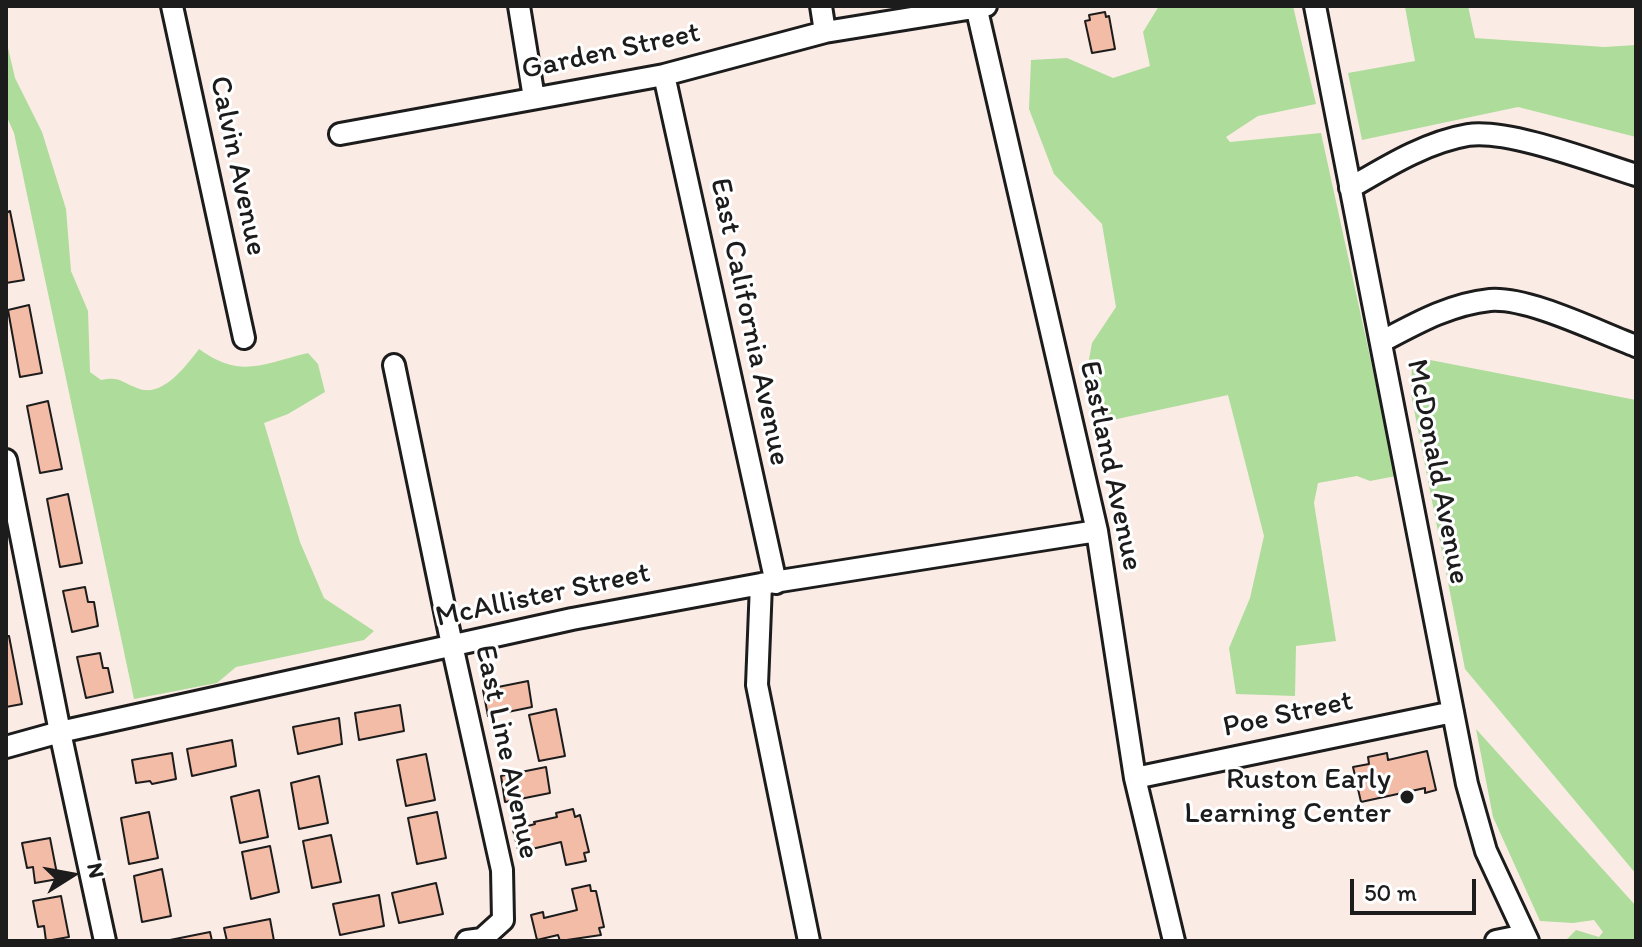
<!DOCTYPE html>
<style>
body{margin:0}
#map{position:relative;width:1642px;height:947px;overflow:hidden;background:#fbebe5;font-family:Itim,sans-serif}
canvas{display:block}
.frame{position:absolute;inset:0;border:8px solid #1c1c1c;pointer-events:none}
.north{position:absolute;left:32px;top:835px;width:80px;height:80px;-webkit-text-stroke:6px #fff;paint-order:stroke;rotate:79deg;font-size:22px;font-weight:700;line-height:32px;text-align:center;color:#1c1c1c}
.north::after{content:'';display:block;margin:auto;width:28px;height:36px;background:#1c1c1c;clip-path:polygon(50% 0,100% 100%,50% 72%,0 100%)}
.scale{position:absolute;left:1350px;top:879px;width:126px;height:36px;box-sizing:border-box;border:4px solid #1c1c1c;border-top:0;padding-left:10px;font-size:24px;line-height:28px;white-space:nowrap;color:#1c1c1c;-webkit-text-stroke:6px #fff;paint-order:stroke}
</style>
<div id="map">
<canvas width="1642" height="947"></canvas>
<div class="frame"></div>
<div class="north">N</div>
<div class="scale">50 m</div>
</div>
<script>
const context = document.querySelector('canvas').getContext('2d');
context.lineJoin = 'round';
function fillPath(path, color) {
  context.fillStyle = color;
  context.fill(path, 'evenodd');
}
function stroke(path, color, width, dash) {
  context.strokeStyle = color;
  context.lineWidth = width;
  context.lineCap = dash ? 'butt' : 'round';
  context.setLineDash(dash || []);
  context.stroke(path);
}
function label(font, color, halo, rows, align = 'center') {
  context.font = font + ' Itim,sans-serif';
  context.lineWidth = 6;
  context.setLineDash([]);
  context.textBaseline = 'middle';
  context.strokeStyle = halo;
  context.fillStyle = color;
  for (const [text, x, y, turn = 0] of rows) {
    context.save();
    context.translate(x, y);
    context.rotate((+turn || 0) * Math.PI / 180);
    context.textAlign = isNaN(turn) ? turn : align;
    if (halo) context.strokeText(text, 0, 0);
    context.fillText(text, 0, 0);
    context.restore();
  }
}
fillPath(new Path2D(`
 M1159 6H1293L1316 104 1258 116 1226 137 1230 142 1321 133 1396 476 1370 481 1357 476 1318 483 1314 503 1336 641 1296 646 1295 696 1236 694 1229 648 1250 598 1264 536 1228 395 1094 424 1084 386 1092 343 1116 307 1102 224 1054 174 1029 109 1031 60 1067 58 1113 78 1150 66 1143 32Z
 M1410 6H1468L1475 38 1604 47 1636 45V137L1518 107 1362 140 1348 73 1415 61 1405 7Z
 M6 39 15 78 42 132 66 209 71 271 88 311 90 372 101 380C120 376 121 382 137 388 162 399 186 366 199 349 240 379 262 364 308 353L318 364 325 392 288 414 264 423 300 542 324 598 374 631 364 640 236 667 217 683 134 699 14 133 6 115Z
 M1425 359 1636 400V874L1465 669 1411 394 1412 362Z
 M1476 729 1636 906V941H1565L1576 930 1599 937 1603 932 1594 920 1573 923 1540 921 1493 817Z`), '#aedc9b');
const building = new Path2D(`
 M1105 12 1106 17 1109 16 1115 49 1092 53 1085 21 1090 20 1089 15Z
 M10 211 24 280 6 283V213Z
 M29 305 42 373 20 377 8 310Z
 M48 401 62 469 40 473 27 406Z
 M68 494 82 563 60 567 47 499Z
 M85 587 88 602H94L98 626 72 632 63 591Z
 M6 636H9L22 704 6 707Z
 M100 653 103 668H108L113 692 86 698 77 657Z
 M528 681 532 707 488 716 483 690Z
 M400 705 404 731 359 740 355 713Z
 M556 709 565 756 539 761 529 715Z
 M339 718 342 744 298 754 293 727Z
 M232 740 236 766 192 776 187 749Z
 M1427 751 1436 790 1425 793V788L1361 802 1353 767 1369 764 1368 757 1387 753 1388 760Z
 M172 753 176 779 152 784 150 781 136 783 132 760Z
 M426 754 435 800 406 806 397 760Z
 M546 767 550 793 505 802 501 776Z
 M319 776 328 823 299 829 291 783Z
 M259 790 268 837 240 843 231 797Z
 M573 809 575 817 580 815 589 852 584 853 586 861 566 865 561 842 532 849 533 854 520 857 513 830 535 824 534 822 557 817 556 813Z
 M149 812 158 858 129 864 121 818Z
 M437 812 446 858 417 864 408 818Z
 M331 835 341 882 312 888 303 841Z
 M50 838 58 879 35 883 33 867 27 868 22 843Z
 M270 846 279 892 251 899 242 852Z
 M162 869 171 916 142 922 134 876Z
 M436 883 443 914 399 923 392 893Z
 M590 885 591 891H596L604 927 599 928 601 935 560 941 558 935 537 940 531 915 543 912 544 918 577 910 572 889Z
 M379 895 384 926 340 935 333 904Z
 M61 896 69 937 46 941 44 926 38 927 33 901Z
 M270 919 274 941H227L224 928Z
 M210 932 212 941H165Z`);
fillPath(building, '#f3bca7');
stroke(building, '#1c1c1c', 2);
const street = new Path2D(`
 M172 6 244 338
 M519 6 534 98
 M821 6 825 32
 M976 6 1097 531 1135 778 1174 941
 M1315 6 1467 784 1486 851 1528 941
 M664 75 776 583
 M340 134 664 75 825 32 986 6
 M1350 188C1386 167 1426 142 1468 135 1509 129 1594 162 1636 175
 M1381 342C1415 324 1450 304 1490 300 1529 297 1598 332 1636 346
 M394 365 452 645 502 870 503 920 482 939 467 941
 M6 460 60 732 105 941
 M761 584 757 685 809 941
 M6 747 60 732 572 619 761 584 1097 531
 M1135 778 1453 712
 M1496 941 1525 935`);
stroke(street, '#1c1c1c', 26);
stroke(street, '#fff', 20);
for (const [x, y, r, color] of [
 [1407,797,8,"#1c1c1c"]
]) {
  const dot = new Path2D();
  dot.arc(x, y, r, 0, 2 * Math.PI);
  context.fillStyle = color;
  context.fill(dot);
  stroke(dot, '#fff', 3);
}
label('30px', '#1c1c1c', '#fff', [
 ["Garden Street",611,52,-12],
 ["Calvin Avenue",237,166,78],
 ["East California Avenue",749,322,78],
 ["Eastland Avenue",1110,466,78],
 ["McDonald Avenue",1437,472,79],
 ["McAllister Street",543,596,-12],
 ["Poe Street",1288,715,-12],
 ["East Line Avenue",506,752,78]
]);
label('30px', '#1c1c1c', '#fff', [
 ["Ruston Early",1391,780],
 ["Learning Center",1391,814]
], 'right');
</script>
